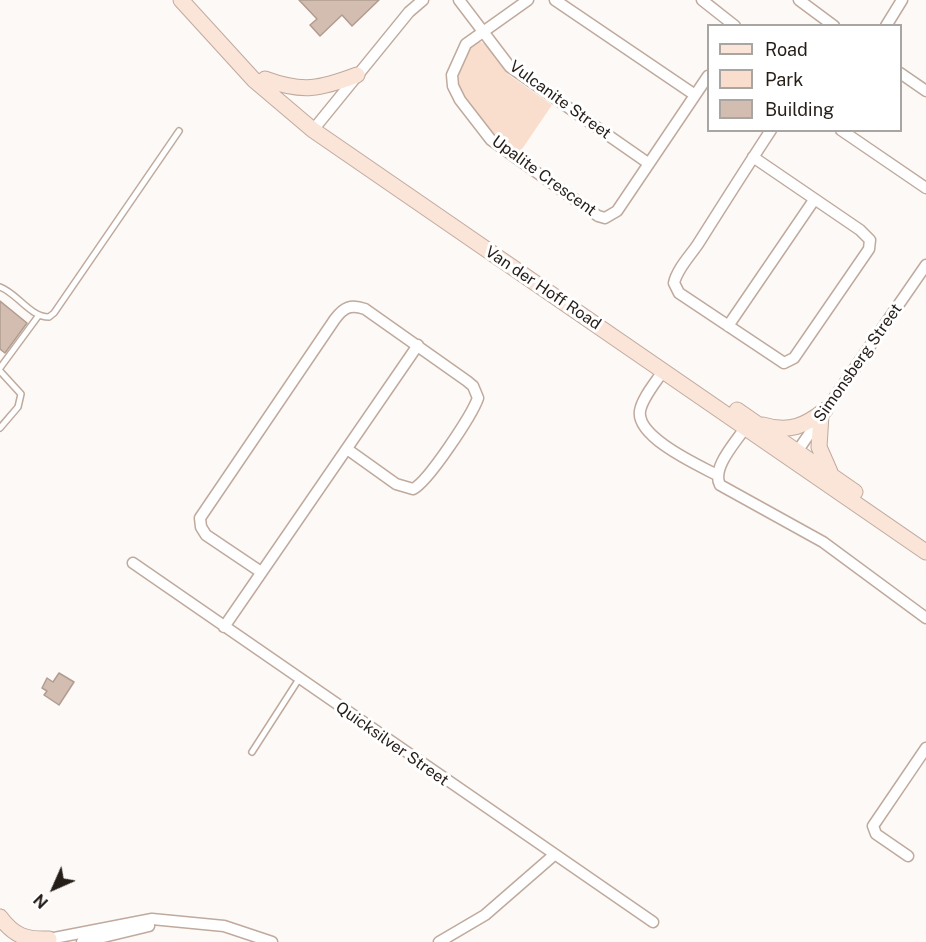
<!DOCTYPE html>
<style>
body{margin:0}
#map{position:relative;width:926px;height:942px;overflow:hidden;background:#fdf9f6;font-family:"Public Sans",sans-serif}
canvas{display:block}
.legend{position:absolute;left:707px;top:24px;width:195px;height:108px;box-sizing:border-box;background:#fff;border:2px solid #a8a5a3;margin:0;padding:8px 10px;list-style:none;font-size:18px;color:#251d18}
.legend li{display:flex;align-items:center;gap:12px;height:30px}
.legend b{width:30px;border:2px solid #a8a5a3}
.north{position:absolute;left:24px;top:858px;width:60px;height:60px;-webkit-text-stroke:4px #fff;paint-order:stroke;rotate:225deg;font-size:16px;font-weight:700;line-height:24px;text-align:center;color:#251d18}
.north::after{content:'';display:block;margin:auto;width:21px;height:27px;background:#251d18;clip-path:polygon(50% 0,100% 100%,50% 72%,0 100%)}
</style>
<div id="map">
<canvas width="926" height="942"></canvas>
<ul class="legend">
<li><b style="height:8px;background:#fae5d8"></b>Road</li>
<li><b style="height:16px;background:#f9dece"></b>Park</li>
<li><b style="height:16px;background:#d3bdb0"></b>Building</li>
</ul>
<div class="north">N</div>
</div>
<script>
const context = document.querySelector('canvas').getContext('2d');
context.lineJoin = 'round';
function fillPath(path, color) {
  context.fillStyle = color;
  context.fill(path, 'evenodd');
}
function stroke(path, color, width, dash) {
  context.strokeStyle = color;
  context.lineWidth = width;
  context.lineCap = dash ? 'butt' : 'round';
  context.setLineDash(dash || []);
  context.stroke(path);
}
function label(font, color, halo, rows, align = 'center') {
  context.font = font + ' "Public Sans",sans-serif';
  context.lineWidth = 6;
  context.setLineDash([]);
  context.textBaseline = 'middle';
  context.strokeStyle = halo;
  context.fillStyle = color;
  for (const [text, x, y, turn = 0] of rows) {
    context.save();
    context.translate(x, y);
    context.rotate((+turn || 0) * Math.PI / 180);
    context.textAlign = isNaN(turn) ? turn : align;
    if (halo) context.strokeText(text, 0, 0);
    context.fillText(text, 0, 0);
    context.restore();
  }
}
fillPath(new Path2D(`
 M479 41 485 44 509 75 552 105 518 155C488 137 471 111 455 80L466 49Z`), '#f9dece');
const building = new Path2D(`
 M299 0H379L352 26 342 15 320 36 310 25 317 19Z
 M0 301 27 323 5 353 0 349Z
 M59 673 74 682 59 705 44 695 47 691 42 688 47 678 53 682Z`);
fillPath(building, '#d3bdb0');
stroke(building, '#b19c90', 1.5);
const service = new Path2D(`
 M0 287C17 293 30 317 49 317L54 313 179 131
 M0 368 39 315
 M0 371 21 394 18 407 0 428
 M252 752 299 679`);
const minor = new Path2D(`
 M459 0 510 67 648 163
 M528 0 466 44 452 75 453 86 460 100 491 140 598 216 605 218 617 211 708 76
 M555 0 695 95
 M702 0 735 26
 M799 0 834 26
 M886 26 902 0
 M900 73 926 91
 M313 130 409 12 423 0
 M841 130 926 188
 M753 157 860 230 870 240 869 249 794 358 784 363 679 293 674 283C677 269 690 256 698 244 722 206 746 168 771 130
 M728 326 814 200
 M663 371C656 382 642 398 640 411 636 437 698 465 717 475
 M745 428C736 442 711 468 720 485L823 542 926 618
 M794 456 926 265
 M133 563 653 922
 M261 572 206 535 201 527 200 518 335 319C344 307 351 304 365 309L467 381 473 386 478 398C472 415 428 482 413 489L396 484 347 449
 M224 627 418 345
 M908 856 876 834 873 826 926 748
 M44 940 152 919 224 926 272 942
 M82 942 149 926
 M439 942 485 915 554 855`);
const secondary = new Path2D(`
 M181 0 254 80 313 130 926 552
 M265 79C303 93 320 89 357 75
 M737 410 855 492
 M821 415 819 447 830 472
 M763 425C789 433 805 426 825 410
 M0 917C14 936 26 940 49 939`);
stroke(service, '#bfaa9d', 8);
stroke(minor, '#bfaa9d', 13);
stroke(secondary, '#bfaa9d', 17);
stroke(service, '#fff', 5);
stroke(minor, '#fff', 10);
stroke(secondary, '#fae5d8', 15);
label('16px', '#251d18', '#fff', [
 ["Vulcanite Street",560,100,36],
 ["Upalite Crescent",544,176,36],
 ["Van der Hoff Road",543,288,34],
 ["Simonsberg Street",858,363,-55],
 ["Quicksilver Street",392,744,35]
]);
</script>
